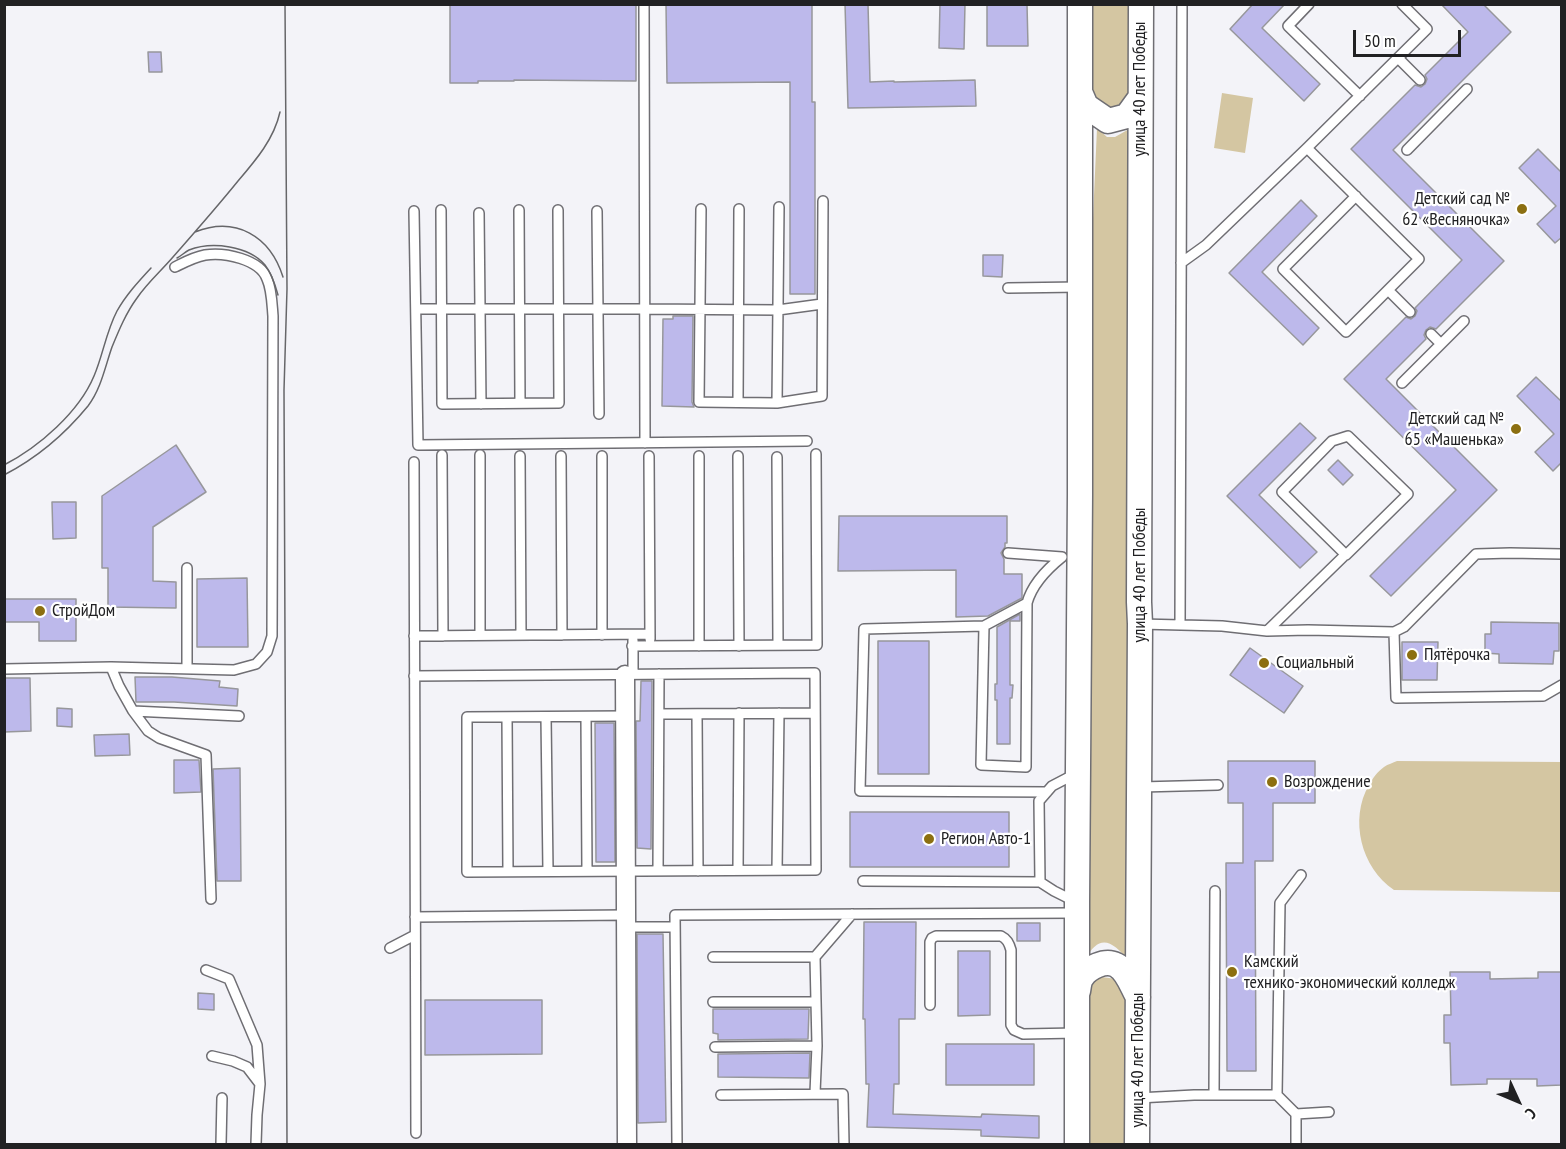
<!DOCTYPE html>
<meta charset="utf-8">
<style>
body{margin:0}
#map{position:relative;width:1566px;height:1149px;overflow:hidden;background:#f3f3f8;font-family:"PT Sans Narrow",sans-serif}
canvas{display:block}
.frame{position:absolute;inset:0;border:6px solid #212123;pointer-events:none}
.north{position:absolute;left:1488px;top:1071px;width:60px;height:60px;-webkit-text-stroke:4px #fff;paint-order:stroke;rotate:134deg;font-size:16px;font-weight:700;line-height:24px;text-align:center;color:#212123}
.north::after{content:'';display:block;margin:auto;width:21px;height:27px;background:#212123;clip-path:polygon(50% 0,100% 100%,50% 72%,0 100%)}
.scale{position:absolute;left:1353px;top:30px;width:108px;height:27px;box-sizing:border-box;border:3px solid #212123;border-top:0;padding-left:8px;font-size:18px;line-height:21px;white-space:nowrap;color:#212123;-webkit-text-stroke:4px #fff;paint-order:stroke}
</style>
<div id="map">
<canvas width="1566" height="1149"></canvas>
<div class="frame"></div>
<div class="north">С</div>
<div class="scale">50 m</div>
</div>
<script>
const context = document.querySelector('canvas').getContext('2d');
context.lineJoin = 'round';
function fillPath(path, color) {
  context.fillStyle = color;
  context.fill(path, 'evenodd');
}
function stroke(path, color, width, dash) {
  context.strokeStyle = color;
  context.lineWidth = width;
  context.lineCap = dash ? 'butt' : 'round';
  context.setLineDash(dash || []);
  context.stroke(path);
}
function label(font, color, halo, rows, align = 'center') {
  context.font = font + ' "PT Sans Narrow",sans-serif';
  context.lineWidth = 4.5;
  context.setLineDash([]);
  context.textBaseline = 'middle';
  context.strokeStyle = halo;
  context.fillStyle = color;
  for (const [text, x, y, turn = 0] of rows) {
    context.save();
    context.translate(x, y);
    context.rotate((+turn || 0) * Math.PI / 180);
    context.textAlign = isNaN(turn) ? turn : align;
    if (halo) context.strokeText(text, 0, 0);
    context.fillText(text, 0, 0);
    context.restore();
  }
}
fillPath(new Path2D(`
 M1090 5H1131L1132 94 1120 107 1105 108 1089 91Z
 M1222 93 1253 98 1245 153 1214 148Z
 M1097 128 1107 137H1115L1131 128 1129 961C1112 940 1099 933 1085 960L1088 331Z
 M1397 761 1561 762V892L1394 890C1361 868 1349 819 1369 785 1373 778 1377 772 1384 767 1388 764 1393 763 1397 761Z
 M1102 977 1116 979 1128 996 1129 1144H1086L1087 986 1094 979Z`), '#d4c6a2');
const building = new Path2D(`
 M450 4H636V81L514 80V81H478V83H450Z
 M666 4H812V102H815V294H790V82L667 83Z
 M845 4H868L870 82 894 81V82L975 80 976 106 848 108Z
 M940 4H965L964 49 939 48Z
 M987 4H1027L1028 46H987Z
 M1253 4H1285L1262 28 1320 84 1304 101 1230 29Z
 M1441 4H1483L1511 32 1393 150 1504 261 1436 329 1430 327 1426 330 1424 335 1426 339 1386 379 1497 490 1391 596 1370 576 1456 490 1344 379 1406 317 1411 319 1415 316 1417 311 1415 308 1462 260 1351 149 1415 85 1421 87 1425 84 1427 79 1425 75 1468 32Z
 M148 52H161L162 72H149Z
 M1538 149 1562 173V237L1555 243 1537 224 1556 206 1519 168Z
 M1301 200 1317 216 1262 272 1319 328 1303 345 1229 273Z
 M983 255H1003L1002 277 983 276Z
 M673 316H693L692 402 694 407 662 406 663 319H673Z
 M1536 377 1562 402V462L1553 471 1535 452 1554 434 1517 396Z
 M1300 423 1316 438 1259 495 1317 552 1300 568 1227 496Z
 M176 445 206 492 153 527V581L176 582V608L108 607V568H102V496Z
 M1338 460 1353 475 1343 485 1328 470Z
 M52 502H76V538L53 539Z
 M839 516H1007V543H1005V547L1001 553 1004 559V574H1022V598L988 616 956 617V570L838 571Z
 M247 578 248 647H197V579Z
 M4 599H76V641H39V622H4Z
 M1020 614V621H1010V685H1013L1012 698H1010V744H997V700H995V684H997V627Z
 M1491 622 1559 623V651H1554L1553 664 1499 663V654L1485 653V634H1491Z
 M878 641H929V774H878Z
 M1402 642H1438L1437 680H1402Z
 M1250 648 1303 686 1284 713 1230 675Z
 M135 677H172L220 681 219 687 238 689 237 706 174 702H136Z
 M4 678H30L31 731 4 732Z
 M641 681H652L651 849 637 848 636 721H640Z
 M57 708 72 709V727L57 726Z
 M595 723H614L615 862H596Z
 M129 734 130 755 95 756 94 735Z
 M174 760H199L201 792 174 793Z
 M1228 761H1315V803H1273V861H1255L1256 1071H1227L1226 863H1243V803H1228Z
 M240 768 241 881H217L213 769Z
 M850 812H1009V867H850Z
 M864 922H916L915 1019H899V1084H894L893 1114 981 1117 982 1114 1039 1116V1138L981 1136V1130L867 1127 869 1084H866L865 1019H863Z
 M1017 923H1040V941H1017Z
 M637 934H663L666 1122 638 1123Z
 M958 951H990V1015L958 1016Z
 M1450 972H1490V979L1538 978V972H1562V1085L1537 1086V1079H1487V1084L1451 1085 1450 1043H1444V1015H1451Z
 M198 993 214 994V1010L198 1009Z
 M425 1000H542V1054L425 1055Z
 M713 1009H809L808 1039 718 1040V1034L713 1033Z
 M946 1044H1034V1085H946Z
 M810 1053 809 1078 718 1077V1054Z`);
fillPath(building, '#bdb9eb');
stroke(building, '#97979b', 1.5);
const lane = new Path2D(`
 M644 4 645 443
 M1309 4 1288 26 1360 96
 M1398 58 1420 80
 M1307 148 1419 259 1346 332 1283 269 1356 196
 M1407 150 1467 89
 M701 209 699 402 777 403 822 396 823 201
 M441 210 442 404 559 403 558 210
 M519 210 520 403
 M414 211 418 445 807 441
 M597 211 599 414
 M479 213 481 404
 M1181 263 1206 245 1307 148 1427 29 1402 4
 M1008 288 1080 287
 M1388 290 1410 312
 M416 309H644L778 310 822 304
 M1431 334 1441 344
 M1402 383 1464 321
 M738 402 739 209
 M777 403 779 207
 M442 455 443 636
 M480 455V635
 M520 456 521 635
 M561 456 562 635
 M602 456V635
 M649 456 650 639
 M699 456V646
 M738 456 739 646
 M777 457 778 645
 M414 462 416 1133
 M1008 553 1062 557
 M1027 603 984 626 981 765 1026 767 1027 603C1032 585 1047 569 1062 557
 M1140 624 1222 626 1267 631 1308 630 1394 632 1404 627 1476 554 1510 553 1562 554
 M1180 625 1182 4
 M984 626 864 629 860 791 1047 792
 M1267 631 1344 556 1346 555 1408 494 1348 436 1332 441 1282 492 1346 555
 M1394 632 1396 698 1543 696 1562 685
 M414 636 650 634
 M633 640V674
 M632 646 817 645 816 454
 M111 667 119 686 133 711 239 716
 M4 669 111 667 234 670 256 664 267 652 272 636 273 316C272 305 272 290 267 279 260 259 224 252 205 255 194 257 185 262 175 267
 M187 669V568
 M414 676 815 673 816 870 467 872V717L625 716
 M133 711 148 731 159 738 206 755 211 899
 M659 714 815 713
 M697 714 698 871
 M507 717 508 872
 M546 717 548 871
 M586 717 587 871
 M1141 787 1218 785
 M738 870 739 713
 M777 870 779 713
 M658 871 659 674
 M863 881 1040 882
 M1074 901 1054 891 1040 882 1039 801 1052 786 1075 774
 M415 917 626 915
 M626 927H675
 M390 948 415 935
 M713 957H815
 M206 970 229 979 257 1045 260 1084 257 1115 256 1144
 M713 1002H815
 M930 1005V942L932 938 936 936H1001C1007 939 1009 943 1011 950V1025L1014 1030 1023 1034 1077 1033
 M715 1047 817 1046
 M212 1056 233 1061 247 1067 260 1084
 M815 1093 817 1046 815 957 852 914
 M721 1095 843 1094 844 1144
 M1214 1095 1215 891
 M1138 1098 1194 1095H1277
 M1296 1114 1329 1112
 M221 1144 222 1098
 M677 1144 675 915 1075 913
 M1296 1144V1114L1277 1095 1280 903 1301 875`);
const street = new Path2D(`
 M625 675 627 1144`);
const secondary = new Path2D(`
 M1080 92 1086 106 1108 121 1127 116 1140 98
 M1078 991C1079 986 1079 981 1082 977 1088 968 1105 959 1116 965 1127 970 1132 987 1138 997
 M1077 1144V902L1080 494V4
 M1137 1144 1140 624 1139 602 1141 4`);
stroke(lane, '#6f6e73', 12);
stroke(street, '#6f6e73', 21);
stroke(secondary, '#6f6e73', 27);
stroke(lane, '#fff', 9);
stroke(street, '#fff', 18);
stroke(secondary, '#fff', 24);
stroke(new Path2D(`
 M285 4 287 289 284 390 287 1144
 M195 232C236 216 270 236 283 277
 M177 258C181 256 185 252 189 250 212 241 249 246 265 265 272 274 275 284 278 295
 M4 465C39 447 79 412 94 376 103 355 106 332 117 311 126 295 138 282 151 268
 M4 475C37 458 65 434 88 406 101 389 105 367 112 347 119 330 126 313 137 298 147 283 161 271 173 257 195 232 217 207 238 181 256 160 274 139 280 112`), '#666669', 1.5);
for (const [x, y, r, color] of [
 [1522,209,6,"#8c6f11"],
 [1516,429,6,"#8c6f11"],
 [40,611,6,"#8c6f11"],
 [1412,655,6,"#8c6f11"],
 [1264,663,6,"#8c6f11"],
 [1272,782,6,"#8c6f11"],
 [929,839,6,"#8c6f11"],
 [1232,972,6,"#8c6f11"]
]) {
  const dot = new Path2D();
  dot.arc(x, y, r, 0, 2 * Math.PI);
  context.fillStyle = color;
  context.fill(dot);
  stroke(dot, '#fff', 2);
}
label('18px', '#212123', '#fff', [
 ["улица 40 лет Победы",1140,89,-90],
 ["улица 40 лет Победы",1140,575,-90],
 ["улица 40 лет Победы",1138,1060,-90]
]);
label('18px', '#212123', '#fff', [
 ["Детский сад №",1510,199,"right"],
 ["62 «Весняночка»",1510,220,"right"],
 ["Детский сад №",1504,419,"right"],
 ["65 «Машенька»",1504,440,"right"],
 ["СтройДом",52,611],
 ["Пятёрочка",1424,655],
 ["Социальный",1276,663],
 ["Возрождение",1284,782],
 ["Регион Авто-1",941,839],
 ["Камский",1244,962],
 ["технико-экономический колледж",1244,983]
], 'left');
</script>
